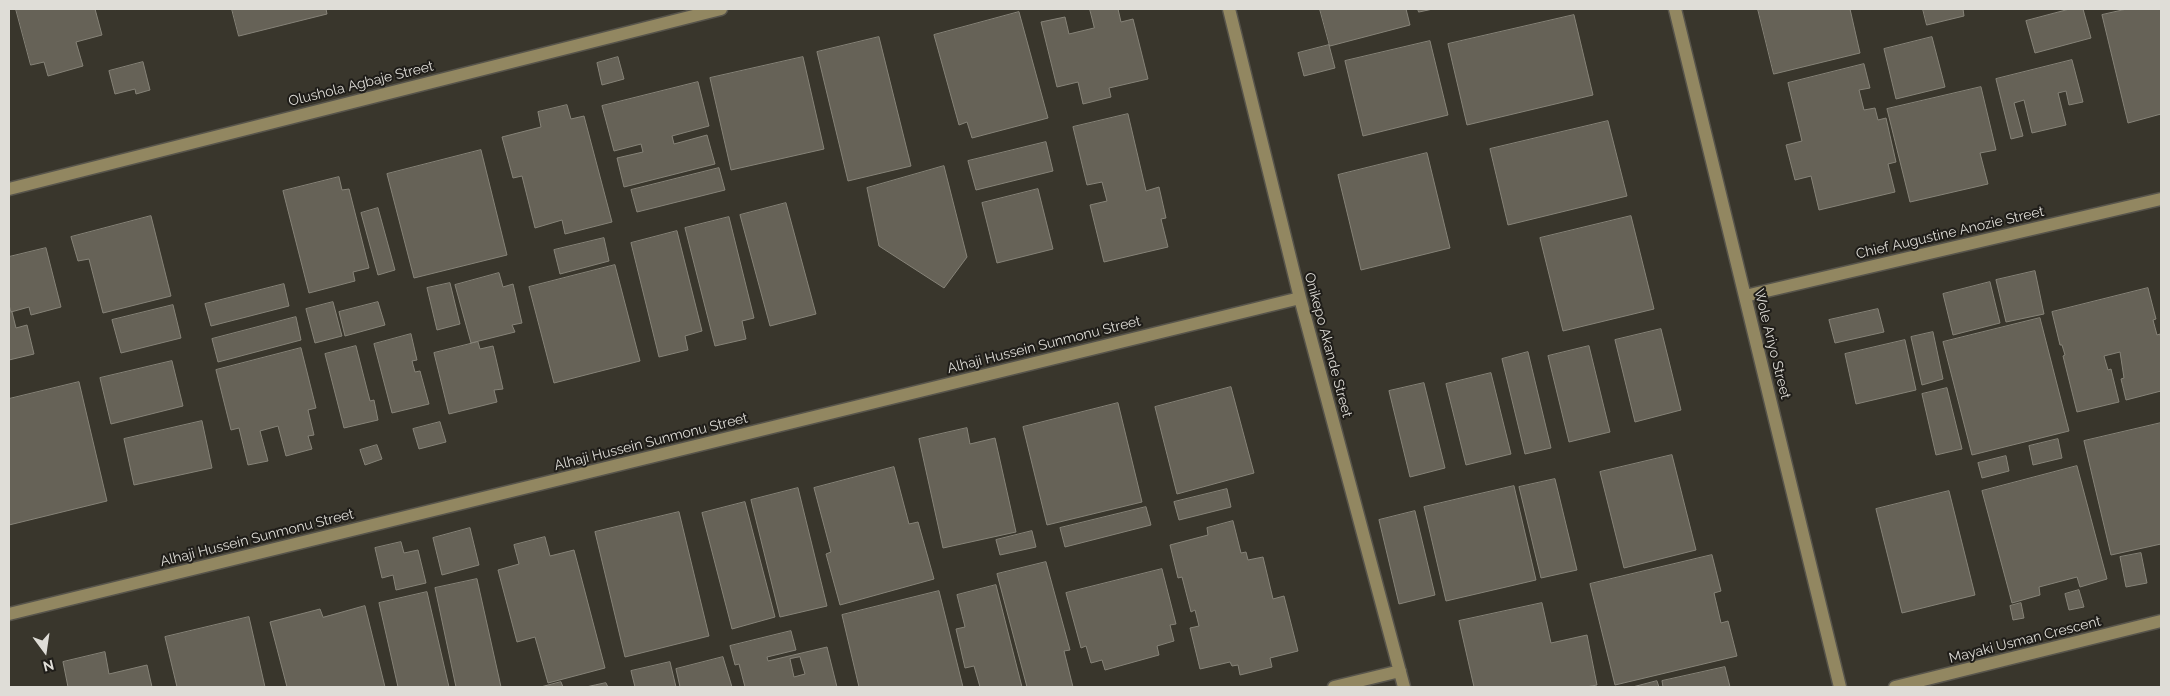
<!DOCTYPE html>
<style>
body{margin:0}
#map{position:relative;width:2170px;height:696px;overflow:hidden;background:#39362c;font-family:Raleway,sans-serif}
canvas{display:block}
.frame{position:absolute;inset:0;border:10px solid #dfddd7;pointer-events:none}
.north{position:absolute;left:20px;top:626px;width:50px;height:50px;-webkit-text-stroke:4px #1f1d19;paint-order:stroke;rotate:166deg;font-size:14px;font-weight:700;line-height:20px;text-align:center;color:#dfddd7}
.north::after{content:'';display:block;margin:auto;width:18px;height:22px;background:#dfddd7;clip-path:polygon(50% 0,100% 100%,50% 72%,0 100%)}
</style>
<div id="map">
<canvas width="2170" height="696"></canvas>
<div class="frame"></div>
<div class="north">N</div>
</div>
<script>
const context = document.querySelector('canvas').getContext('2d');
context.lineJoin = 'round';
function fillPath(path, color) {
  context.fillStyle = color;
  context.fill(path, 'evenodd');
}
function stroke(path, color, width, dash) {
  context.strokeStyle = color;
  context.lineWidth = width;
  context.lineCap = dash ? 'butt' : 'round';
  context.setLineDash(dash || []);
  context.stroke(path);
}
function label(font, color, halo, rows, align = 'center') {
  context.font = font + ' Raleway,sans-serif';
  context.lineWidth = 4;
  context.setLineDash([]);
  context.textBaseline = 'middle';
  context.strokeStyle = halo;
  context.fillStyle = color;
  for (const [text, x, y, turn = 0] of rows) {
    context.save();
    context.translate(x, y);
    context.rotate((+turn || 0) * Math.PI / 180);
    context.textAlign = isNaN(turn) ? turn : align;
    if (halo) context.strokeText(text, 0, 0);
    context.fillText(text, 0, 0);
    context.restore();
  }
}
const building = new Path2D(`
 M16 9H95L102 35 76 42 83 66 48 76 44 62 31 65Z
 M232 9H326L327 14 239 36Z
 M1090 9H1118L1121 22 1133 19 1148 79 1109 88 1111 97 1083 104 1078 82 1057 87 1041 22 1065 17 1069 34 1094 28Z
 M1320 9H1406L1410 25 1330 46Z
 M1418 9H1433L1419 12Z
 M1758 9H1850L1860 53 1774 74Z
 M1923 9H1963L1964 16 1927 25Z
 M2070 9H2083L2091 38 2035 53 2026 21Z
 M2127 9H2161V114L2128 123 2102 15Z
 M1019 12 1048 118 972 138 967 122 959 125 934 35Z
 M1574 15 1593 95 1467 125 1448 44Z
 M879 37 911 166 848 181 817 52Z
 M1932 37 1945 87 1896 99 1884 49Z
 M1430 41 1448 115 1363 136 1345 61Z
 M1329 45 1335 68 1304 76 1298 53Z
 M618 57 624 79 602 85 597 63Z
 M803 57 824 149 731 170 710 78Z
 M2072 60 2083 102 2069 105 2066 91 2058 93 2066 125 2032 133 2024 100 2014 103 2023 136 2011 139 1996 79Z
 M143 62 150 90 136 94 135 89 115 94 109 71Z
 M1864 64 1870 88 1859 90 1864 110 1875 108 1878 120 1886 118 1896 162 1888 164 1895 192 1819 210 1811 176 1795 180 1786 145 1802 141 1788 83Z
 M698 82 709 126 672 136 674 144 707 135 715 164 624 187 617 158 643 152 641 144 614 151 602 106Z
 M1981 87 1996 150 1980 153 1988 184 1910 202 1887 109Z
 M567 105 571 119 584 116 612 222 565 234 562 220 535 228 522 176 513 178 502 137 541 127 538 112Z
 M1128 114 1146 191 1159 187 1166 218 1161 219 1168 247 1104 262 1090 205 1107 201 1102 182 1087 185 1073 127Z
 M1608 121 1627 196 1508 225 1490 149Z
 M1046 142 1053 171 976 190 968 161Z
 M481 150 507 255 414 278 387 174Z
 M1427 153 1450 248 1361 270 1338 175Z
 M944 166 967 257 944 288 879 246 867 188Z
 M719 168 725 190 637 212 631 190Z
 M339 177 342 190 349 189 369 268 353 272 355 281 309 293 283 191Z
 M1038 189 1053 249 997 263 982 203Z
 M786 203 816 314 770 326 740 215Z
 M378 208 395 270 378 275 361 213Z
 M151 216 171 296 103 313 89 259 78 261 71 237Z
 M1631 216 1654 309 1563 331 1540 238Z
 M729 217 754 318 742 321 746 339 715 346 685 228Z
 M677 231 702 331 685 336 688 350 659 357 631 243Z
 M604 238 609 261 560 274 554 250Z
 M46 248 61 307 31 315 29 307 11 312 9 305V257Z
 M615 265 640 361 554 383 529 287Z
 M2035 271 2044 314 2006 322 1996 280Z
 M499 273 503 287 513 284 522 323 512 325 515 332 471 343 455 285Z
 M1990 282 2000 323 1953 335 1943 294Z
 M450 283 460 324 437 330 427 288Z
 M284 284 289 306 211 326 205 304Z
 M2148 288 2156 319 2153 320 2157 335 2160 334 2161 340V391L2126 400 2121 379 2124 378 2120 352 2104 356 2108 370 2111 369 2119 402 2077 412 2063 356 2065 355 2062 345H2060L2052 312Z
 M333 302 342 336 315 343 306 309Z
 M378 302 385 325 345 336 339 312Z
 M173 305 181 338 121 353 112 320Z
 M1878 309 1884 332 1835 343 1829 320Z
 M12 312 16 328 27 325 34 354 9 360V313Z
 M296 317 301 340 218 362 212 339Z
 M2040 318 2069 431 1972 455 1943 342Z
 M1661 329 1681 410 1635 422 1615 340Z
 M1933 332 1943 379 1922 385 1911 337Z
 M411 334 417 360 412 361 415 372 420 371 429 404 392 413 374 344Z
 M1905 340 1916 390 1856 404 1845 354Z
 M478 342 480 349 493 346 503 389 494 390 497 402 449 414 434 353Z
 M356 346 370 401 374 400 378 420 344 428 325 354Z
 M1589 346 1610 432 1569 442 1548 356Z
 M301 348 316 408 308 410 314 435 308 436 312 449 286 456 278 426 260 431 268 461 248 465 239 428 231 430 216 370Z
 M1528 352 1551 448 1525 454 1502 359Z
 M172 361 183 406 111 424 100 378Z
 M1491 373 1511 454 1466 465 1446 384Z
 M79 382 107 501 9 525V399Z
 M1424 383 1445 468 1410 477 1389 391Z
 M1231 387 1254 473 1177 494 1155 407Z
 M1947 388 1962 449 1936 455 1922 394Z
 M1118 403 1142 502 1047 525 1023 427Z
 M202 421 212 468 134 485 124 439Z
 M440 422 446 442 419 449 413 429Z
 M2161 423V544L2111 555 2084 441Z
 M967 428 970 444 995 438 1016 532 943 548 919 439Z
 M2058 439 2062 458 2033 465 2029 446Z
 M377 445 382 459 365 465 360 450Z
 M1672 455 1696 550 1624 568 1600 472Z
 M2006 456 2009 471 1982 478 1978 463Z
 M2077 466 2107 579 2080 587 2077 577 2039 587 2040 595 2012 603 1982 491Z
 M894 467 909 524 918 522 934 579 840 605 826 554 831 552 814 488Z
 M1555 479 1577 570 1541 578 1519 487Z
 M1514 486 1536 580 1446 601 1424 507Z
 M798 488 827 606 780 617 751 500Z
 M1227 489 1231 507 1179 520 1174 502Z
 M1949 491 1975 595 1902 613 1876 509Z
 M745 502 775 617 732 629 702 513Z
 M1146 507 1151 525 1065 547 1060 528Z
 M1415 511 1435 595 1399 604 1379 520Z
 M679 512 709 636 625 657 595 532Z
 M1233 521 1241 553 1246 552 1248 560 1263 557 1273 599 1284 596 1298 651 1270 658 1272 667 1240 675 1238 665 1232 666 1230 662 1200 669 1190 628 1199 626 1195 610 1191 612 1182 577 1178 578 1170 545 1208 535 1207 528Z
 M470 528 479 565 442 575 433 538Z
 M1032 531 1036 547 1000 555 996 540Z
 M545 537 550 556 574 550 605 668 548 683 535 637 517 642 498 570 519 564 514 545Z
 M401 542 404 553 418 550 426 583 396 590 393 575 382 578 375 548Z
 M2141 553 2147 583 2126 587 2120 557Z
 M1712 555 1721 591 1714 593 1721 623 1728 621 1737 656 1615 685 1590 584Z
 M1046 562 1070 650 1064 651 1073 687H1027L997 574Z
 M1162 569 1176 624 1170 625 1174 641 1157 646 1159 655 1105 670 1102 660 1091 663 1086 646 1081 648 1066 593Z
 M477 579 501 687H456L435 588Z
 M996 585 1022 687H980L974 666 965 668 956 629 965 627 957 595Z
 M2079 590 2084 607 2069 610 2065 594Z
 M939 591 963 687H859L842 615Z
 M427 592 449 687H398L379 603Z
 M1542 603 1551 643 1587 635 1597 685 1586 687H1474L1459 621Z
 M2021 603 2024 618 2013 620 2010 606Z
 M365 606 385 687H287L270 622 320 609 323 617Z
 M249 617 265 687H177L165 637Z
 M791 631 796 650 767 657 768 661 827 647 837 687H745L739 664 735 665 730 646ZM800 657 805 674 794 677 790 659Z
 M105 652 109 674 147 665 152 687H68L63 662Z
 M723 657 732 687H680L676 669Z
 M670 662 676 687H635L631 671Z
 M1725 667 1730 687H1663L1662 681Z
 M1657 681 1659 687H1633Z
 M561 682 563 687H541Z
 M606 683 608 687H586L595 685Z`);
fillPath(building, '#666257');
stroke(building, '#868378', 1);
const minor = new Path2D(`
 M1229 9 1300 298 1404 687
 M1675 9 1840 687
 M9 189 721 9
 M1745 296 2161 199
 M9 614 1300 298
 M1334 687 1400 671
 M1895 687 2161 621`);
stroke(minor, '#57544b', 15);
stroke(minor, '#928761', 12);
label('14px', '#dfddd7', '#1f1d19', [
 ["Olushola Agbaje Street",361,84,-14],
 ["Chief Augustine Anozie Street",1950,233,-13],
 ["Wole Ariyo Street",1772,344,76],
 ["Alhaji Hussein Sunmonu Street",1044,345,-14],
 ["Onikepo Akande Street",1328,345,75],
 ["Alhaji Hussein Sunmonu Street",651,442,-14],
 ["Alhaji Hussein Sunmonu Street",257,538,-14],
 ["Mayaki Usman Crescent",2025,640,-14]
]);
</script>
